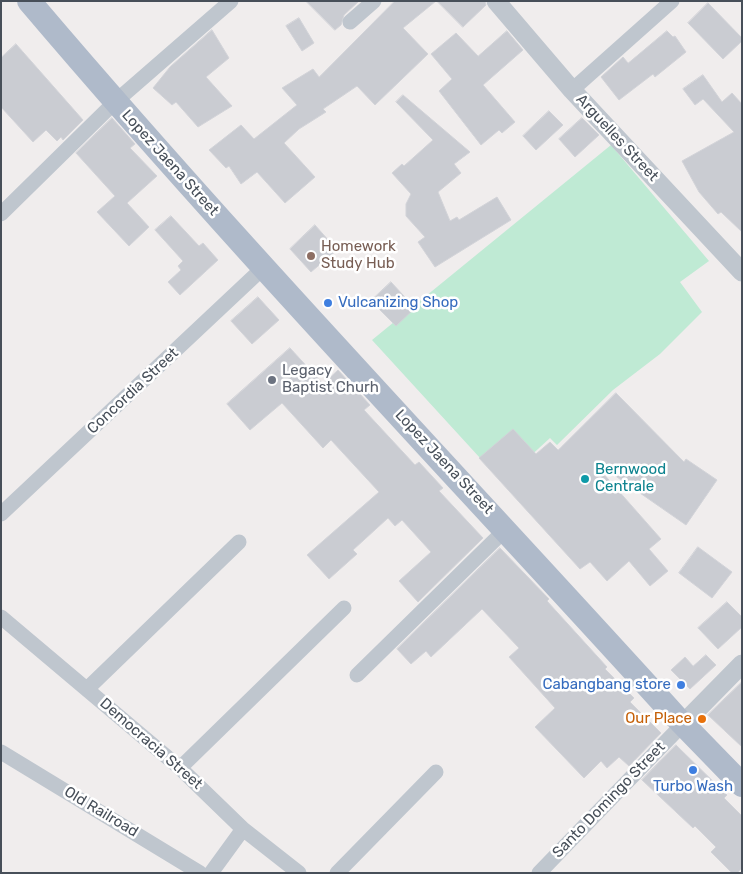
<!DOCTYPE html>
<style>
body{margin:0}
#map{position:relative;width:743px;height:874px;overflow:hidden;background:#f0eded;font-family:Rubik,sans-serif}
canvas{display:block}
.frame{position:absolute;inset:0;border:2px solid #474f59;pointer-events:none}
</style>
<div id="map">
<canvas width="743" height="874"></canvas>
<div class="frame"></div>
</div>
<script>
const context = document.querySelector('canvas').getContext('2d');
context.lineJoin = 'round';
function fillPath(path, color) {
  context.fillStyle = color;
  context.fill(path, 'evenodd');
}
function stroke(path, color, width, dash) {
  context.strokeStyle = color;
  context.lineWidth = width;
  context.lineCap = dash ? 'butt' : 'round';
  context.setLineDash(dash || []);
  context.stroke(path);
}
function label(font, color, halo, rows, align = 'center') {
  context.font = font + ' Rubik,sans-serif';
  context.lineWidth = 5;
  context.setLineDash([]);
  context.textBaseline = 'middle';
  context.strokeStyle = halo;
  context.fillStyle = color;
  for (const [text, x, y, turn = 0] of rows) {
    context.save();
    context.translate(x, y);
    context.rotate((+turn || 0) * Math.PI / 180);
    context.textAlign = isNaN(turn) ? turn : align;
    if (halo) context.strokeText(text, 0, 0);
    context.fillText(text, 0, 0);
    context.restore();
  }
}
fillPath(new Path2D(`
 M611 145 709 261 680 282 702 312 660 354 613 390 557 445 550 438 502 482 372 340Z`), '#bfead4');
const building = new Path2D(`
 M306 1H359L344 15 341 25 335 30Z
 M395 1H436L403 28 428 54 375 105 357 86 323 109 326 112 299 129 284 143 315 177 285 203 257 172 241 184 229 166 226 168 209 150 241 125 254 139 297 105 282 88 313 69 319 77Z
 M437 1H485L486 5 463 27Z
 M708 3 742 38V41L723 59 688 23Z
 M299 18 314 43 302 51 286 26Z
 M212 30 229 58 206 77 232 106 198 127 176 102 172 105 153 88 170 67Z
 M507 31 523 50 483 85 515 122 502 133 499 130 481 145 439 91 452 79 431 54 456 33 478 56Z
 M667 31 673 37 675 36 686 52 655 77 653 74 619 100 601 77 623 57 628 63Z
 M16 44 83 120 63 140 61 137 57 141 46 130 33 142 1 107V58Z
 M703 75 722 102 732 93 742 104V232L721 212 718 214 699 192 682 161 734 132 703 99 695 105 683 89Z
 M403 95 470 152 454 164 461 173 438 192 450 221 457 217 459 220 497 197 511 220 435 267 418 242 425 237 406 216V204L411 194 392 173 402 164 404 166 433 140 396 102Z
 M549 111 563 125 536 150 523 136Z
 M112 118 135 144 130 148 157 176 127 203 149 227 129 246 97 212 115 196 76 153Z
 M582 118 599 135 575 157 559 139Z
 M171 216 199 246 203 243 218 260 180 295 168 282 181 270 178 266 183 261 155 230Z
 M315 225 337 250 311 272 290 249Z
 M391 282 415 308 396 326 371 301Z
 M258 297 279 320 252 344 231 321Z
 M290 348 323 384 338 370 370 405 364 410 415 465 419 462 443 488 439 491 483 538 418 602 399 581 431 552 402 520 395 526 388 518 353 550 357 554 329 579 307 555 379 492 331 440 323 448 282 403 250 430 227 404Z
 M616 393 684 462 686 459 717 480 686 525 604 468 601 471 661 539 649 549 668 571 650 586 629 561 607 581 590 562 580 569 479 458 513 429 536 454 550 442 558 450Z
 M698 547 732 572 712 598 679 573Z
 M500 548 549 599 547 601 607 667 605 669 634 698 630 702 661 733 629 766 619 757 607 768 601 761 584 778 535 727 555 708 509 657 519 648 482 609 431 657 426 651 411 664 397 649Z
 M727 602 742 617V627L718 649 698 628Z
 M706 655 716 665 690 689 671 670 685 657 693 666Z
 M742 682V747L708 715Z
 M676 745 727 795 724 798 742 816V868L737 873H732L711 852 716 847 695 826 693 828 642 780Z`);
fillPath(building, '#caccd2');
stroke(building, '#d2d3d8', 1);
stroke(new Path2D(`
 M350 22 374 1
 M572 90 672 1
 M1 214 115 102 231 1
 M1 514 264 267
 M1 617 180 768 243 829 299 873
 M357 675 506 529
 M87 689 239 542
 M1 752 200 873
 M180 768 344 608
 M211 873 243 829
 M337 873 436 772
 M539 873 683 724`), '#bfc6ce', 15);
stroke(new Path2D(`
 M496 1 572 90 742 272
 M683 724 742 664`), '#bfc6ce', 19);
stroke(new Path2D(`
 M29 1C237 246 460 479 676 717L742 785`), '#afbaca', 24);
for (const [x, y, r, color] of [
 [311,256,5,"#8d6e63"],
 [328,303,5,"#3f7fe0"],
 [272,380,5,"#6b7280"],
 [585,479,5,"#0f9aa8"],
 [681,685,5,"#3f7fe0"],
 [702,719,5,"#e8710a"],
 [693,770,5,"#3f7fe0"]
]) {
  const dot = new Path2D();
  dot.arc(x, y, r, 0, 2 * Math.PI);
  context.fillStyle = color;
  context.fill(dot);
  stroke(dot, '#fff', 2);
}
label('15px', '#474f59', '#fff', [
 ["Arguelles Street",617,138,47],
 ["Lopez Jaena Street",170,163,48],
 ["Concordia Street",133,391,-43],
 ["Lopez Jaena Street",444,462,47],
 ["Democracia Street",151,744,41],
 ["Santo Domingo Street",609,800,-46],
 ["Old Railroad",101,812,31]
]);
label('15px', '#785e54', '#fff', [
 ["Homework",321,247],
 ["Study Hub",321,264]
], 'left');
label('15px', '#366cbe', '#fff', [
 ["Vulcanizing Shop",338,303],
 ["Cabangbang store",671,685,"right"],
 ["Turbo Wash",693,787,"center"]
], 'left');
label('15px', '#5b616d', '#fff', [
 ["Legacy",282,371],
 ["Baptist Churh",282,388]
], 'left');
label('15px', '#0d838f', '#fff', [
 ["Bernwood",595,470],
 ["Centrale",595,487]
], 'left');
label('15px', '#c56008', '#fff', [
 ["Our Place",692,719]
], 'right');
</script>
